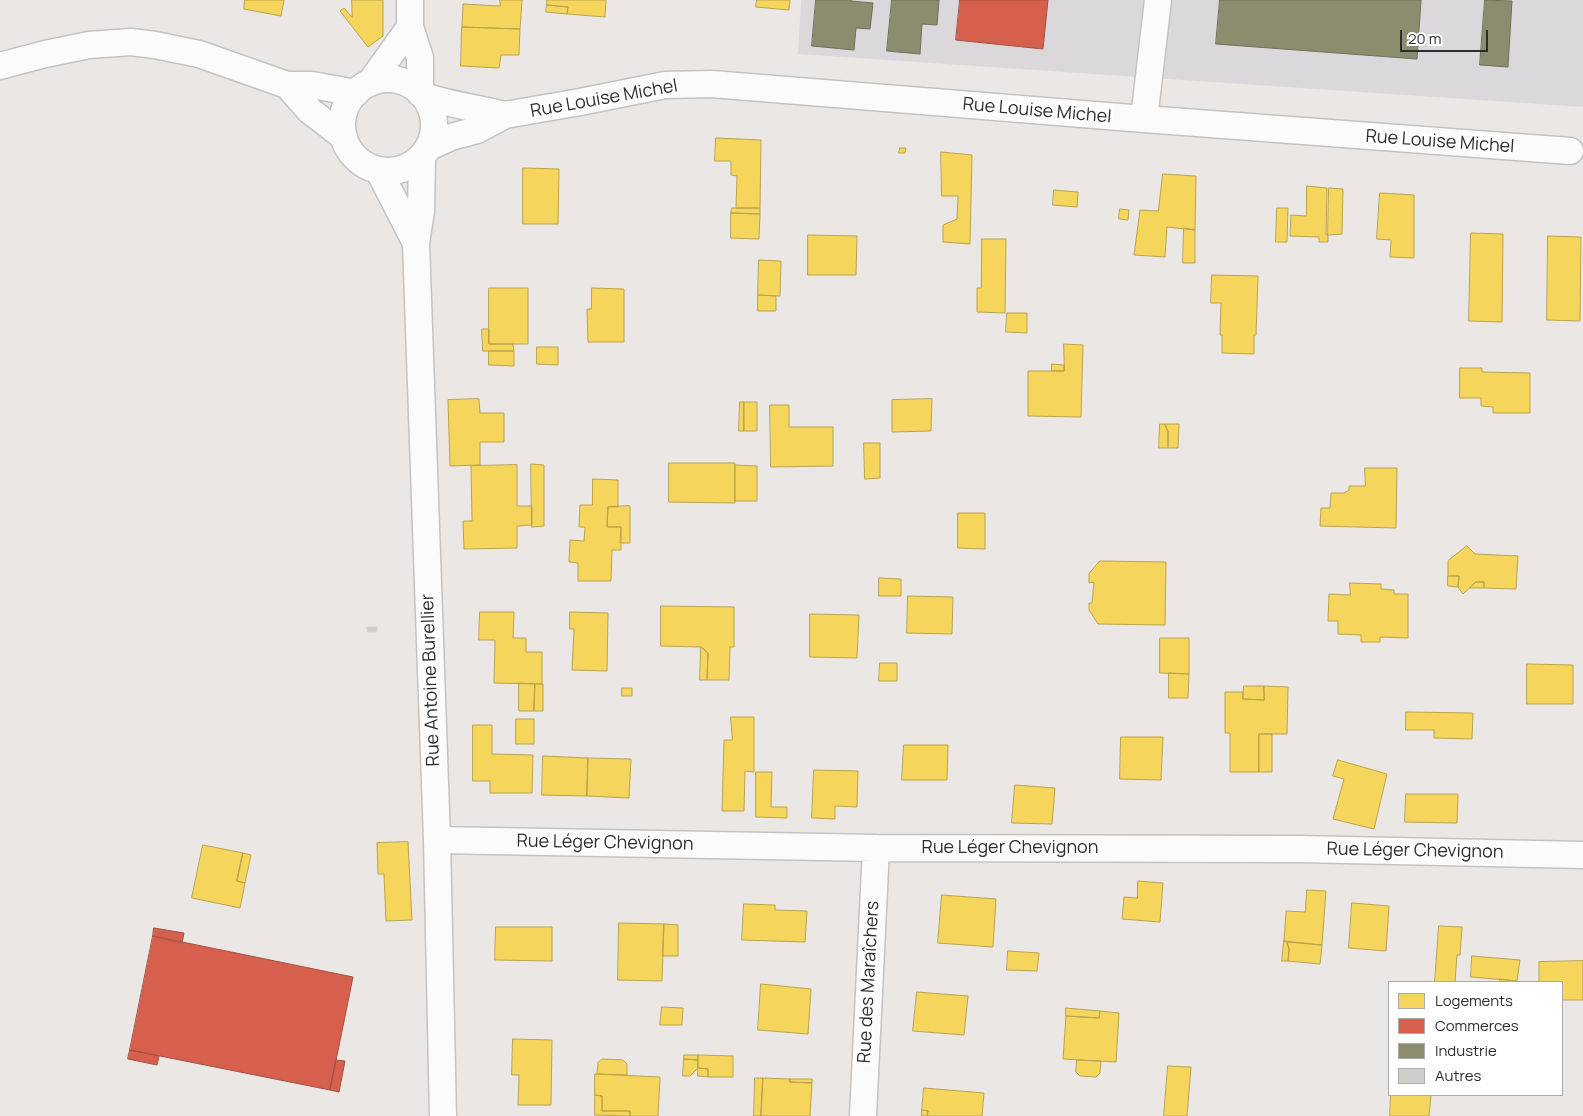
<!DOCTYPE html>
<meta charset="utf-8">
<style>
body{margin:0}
#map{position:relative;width:1583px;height:1116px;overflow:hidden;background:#eae7e4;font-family:Manrope,sans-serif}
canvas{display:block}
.legend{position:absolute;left:1388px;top:981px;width:175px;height:115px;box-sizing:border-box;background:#fff;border:1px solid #ababab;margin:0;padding:6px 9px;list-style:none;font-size:15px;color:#2d2d2d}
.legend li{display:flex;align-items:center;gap:10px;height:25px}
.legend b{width:25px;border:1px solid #ababab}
.scale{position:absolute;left:1400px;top:30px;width:88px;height:22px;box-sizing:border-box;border:2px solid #2d2d2d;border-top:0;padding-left:6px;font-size:15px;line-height:18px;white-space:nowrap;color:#2d2d2d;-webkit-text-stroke:4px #fff;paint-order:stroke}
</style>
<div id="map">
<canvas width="1583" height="1116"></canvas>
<ul class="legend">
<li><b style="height:14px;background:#f6d55c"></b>Logements</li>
<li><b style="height:14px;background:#d6604d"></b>Commerces</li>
<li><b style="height:14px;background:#8c8c6e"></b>Industrie</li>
<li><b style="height:14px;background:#cfcdca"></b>Autres</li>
</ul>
<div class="scale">20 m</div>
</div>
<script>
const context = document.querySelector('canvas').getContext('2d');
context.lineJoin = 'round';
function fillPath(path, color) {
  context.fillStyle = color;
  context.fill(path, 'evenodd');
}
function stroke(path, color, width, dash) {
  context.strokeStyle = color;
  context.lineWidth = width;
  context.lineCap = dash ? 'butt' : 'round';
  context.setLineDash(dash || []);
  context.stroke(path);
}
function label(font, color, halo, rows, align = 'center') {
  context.font = font + ' Manrope,sans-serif';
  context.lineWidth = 5;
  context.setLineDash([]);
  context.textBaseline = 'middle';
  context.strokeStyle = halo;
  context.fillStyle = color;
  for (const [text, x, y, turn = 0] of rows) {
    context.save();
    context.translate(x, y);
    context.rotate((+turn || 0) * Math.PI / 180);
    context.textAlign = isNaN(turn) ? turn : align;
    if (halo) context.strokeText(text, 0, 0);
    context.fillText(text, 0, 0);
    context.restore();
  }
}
fillPath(new Path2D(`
 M801 0H1583V107L798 54Z`), '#dbd8db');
const homes = new Path2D(`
 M245 0H284L281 16 244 9Z
 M352 0H383V36L368 47 340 11 344 8 352 17Z
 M500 0H522L520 29 462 27 463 4 500 6Z
 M547 0H606L605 17 567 14 568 7 547 5Z
 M757 0H790L789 10 756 7Z
 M547 5 568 7 567 14 546 12Z
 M462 27 520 29 519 55H501L499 68 461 66Z
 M716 138 761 140 760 208H736L737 176 731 175V161H715Z
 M900 148H906L905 153H899Z
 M941 152 972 155 970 244 943 242V225L957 219 958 196H942Z
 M523 168 559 169 558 224H523Z
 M1163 174 1196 176 1195 230 1167 227 1165 257 1134 255 1140 210 1158 211Z
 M1307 186 1327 188 1326 235H1328V242H1319V237L1290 236 1291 215 1306 216Z
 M1329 188 1343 189 1342 234 1328 235Z
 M1054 190 1078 192 1077 207 1053 205Z
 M1380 193 1414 195V258L1390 257 1391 240 1377 239Z
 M732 208H760V214L731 213Z
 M1277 208H1288L1287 242H1276Z
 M1120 209 1129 210 1128 220 1119 219Z
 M731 213 760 214 759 239 731 238Z
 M1184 228 1195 230V263H1183Z
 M1471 233 1503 234 1502 322 1469 321Z
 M808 235 857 236 856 275H808Z
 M1548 236 1581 237 1580 321 1547 320Z
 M982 239H1006L1005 313 977 312V288H981Z
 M759 260 781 261 780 296 758 295Z
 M1212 275 1258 276 1256 335H1254V354L1222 353V335H1220L1221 303H1211Z
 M489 288H528V344H489Z
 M592 288 624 289V342H588L587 309H591Z
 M758 295 776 296V311H758Z
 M1007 313H1027V333L1006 332Z
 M482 329H489V344H513L514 351H483Z
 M1064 344 1083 345 1081 417 1028 416V371H1064Z
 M537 347H558V365L537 364Z
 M489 351H514V366L489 365Z
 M1052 364 1064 365V371H1052Z
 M1460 368H1482V372L1530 373V413H1493V407L1481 406V398H1460Z
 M479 399 480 413H504V442H480V465L450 466 448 400Z
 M932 399 931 431 892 432V400Z
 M740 402H744V431H739Z
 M744 402H757V431H744Z
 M770 405H789V427H833V466L771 467Z
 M1160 424H1165L1168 432V448H1159Z
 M1165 424H1179L1178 448H1168V432Z
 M864 443H880V478L865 479Z
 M669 463H735V503L669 502Z
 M531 464 544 465V526L532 527Z
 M517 465V506H532V525L517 526V548L464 549 463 521H472L471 466Z
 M735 465 757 466V501H735Z
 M1365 468H1397L1396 528 1320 526 1321 508H1330L1331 493H1344L1349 490V486H1365Z
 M593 479 618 480V507H608L607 527H621V550H612L611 581H578V563L569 562 570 540 584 541 585 527H579L580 505H592Z
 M630 506V543H620L621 527H607L608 507Z
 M958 513H985V549L958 548Z
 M1467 546 1475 554 1518 556 1516 589 1484 588V582H1476L1463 594 1458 587 1459 576H1448V561Z
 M1100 561 1166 562 1165 625 1098 624 1089 610V603H1092L1094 582 1089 583V574Z
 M1448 576H1459L1458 587 1448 586Z
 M879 578 901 579V596H879Z
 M1476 582H1484V588H1470Z
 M1350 583 1381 584V589L1394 590V594H1408V638L1380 637V642H1361V635L1338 634V621H1328L1329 594 1350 595Z
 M908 596 953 597 952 634 907 633Z
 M661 606 734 607V647H730L729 680H707L708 653 701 647 661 646Z
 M480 612H514L513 638H526V652H542V684L494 683 495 640H479Z
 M570 612 608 613 607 671 572 670 574 629H570Z
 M810 614 859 615 857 658 810 657Z
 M1160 638H1189V674L1160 673Z
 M701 647 708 653 707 680H700Z
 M880 663H897V681H879Z
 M1527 664 1573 665V704H1527Z
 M1169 673 1189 674 1188 698H1169Z
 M519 683 535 684 534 711H519Z
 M535 684H543V711H534Z
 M1244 686H1264V700L1243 699Z
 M1264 686 1288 687 1287 734H1259V772H1230V733H1225V692H1243V699L1264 700Z
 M622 688H632V696H622Z
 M1406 712 1473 713 1472 739 1434 738V730H1406Z
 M731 717H754V772L745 771 744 811H722L724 740H732Z
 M516 719H534V744H516Z
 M473 725H492V754L533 755 532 793H490V781H473Z
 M1259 734H1272V772H1259Z
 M1121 737H1163L1161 780 1120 779Z
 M904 745H948L947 780H902Z
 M543 756 588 758 587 796 542 795Z
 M588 758 631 759 629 798 587 796Z
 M1338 760 1387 774 1374 829 1333 819 1344 779 1333 776Z
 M814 770 858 771 857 807 835 806V819L812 818Z
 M756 772H772L771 807H787V818L756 817Z
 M1015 785 1055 788 1052 824 1012 823Z
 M1406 794H1458L1457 823 1405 822Z
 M408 842 412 920 386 921 384 874H378L377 843Z
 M203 845 243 853 237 881 245 883 240 908 192 898Z
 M243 853 251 855 245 883 237 881Z
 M1138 881 1163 883 1160 922 1122 919 1124 897 1137 898Z
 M1307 890 1326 891 1322 945 1284 941 1286 911 1305 912Z
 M942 895 996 899 993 947 938 943Z
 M1352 903 1389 906 1386 951 1349 948Z
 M744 904 775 905V910L807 911 805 942 742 940Z
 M619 923 664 924 662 981 618 980Z
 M664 924 678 925V956H663Z
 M1439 926 1462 927 1460 955H1457L1455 982H1435Z
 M496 927H552V961L495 960Z
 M1284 941 1287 942 1289 949 1288 961H1282Z
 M1287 942 1322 945 1320 964 1288 961 1289 949Z
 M1008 951 1039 953 1037 971 1007 970Z
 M1472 956 1520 960 1517 981 1471 977Z
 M1583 961V1000H1562V982H1539V962Z
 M1500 979 1517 981V982H1500Z
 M761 984 811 989 808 1034 758 1030Z
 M917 992 968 996 964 1035 913 1031Z
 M662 1007 683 1008 682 1025H660Z
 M1066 1008 1100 1011 1099 1018 1066 1016Z
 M1100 1011 1119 1013 1116 1062 1063 1059 1066 1016 1099 1018Z
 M513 1039 552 1040 551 1105H518L519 1075H512Z
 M684 1055H698V1060L684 1059Z
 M698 1055 733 1056V1077H708V1069L698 1068Z
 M602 1059 623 1060 627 1064V1075L597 1074 598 1063Z
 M684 1059 698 1060V1068L690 1076H683Z
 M1077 1060 1101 1061 1100 1073 1096 1077 1080 1076 1076 1072Z
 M1168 1066 1191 1067 1187 1116H1164Z
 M698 1068 708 1069V1077L698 1076Z
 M595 1074 660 1077 658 1116H630V1111H602V1096L595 1095Z
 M755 1078H763L761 1116H754Z
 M763 1078 790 1079V1082L812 1083 810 1116H761Z
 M790 1079H812V1083L790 1082Z
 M924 1088 984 1093 982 1116H927L928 1111 922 1110Z
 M595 1095 602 1096V1111H630V1116L595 1115Z
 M1391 1095H1431L1429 1116H1390Z
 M922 1110 928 1111 927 1116H922Z`);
fillPath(homes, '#f6d55c');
stroke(homes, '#baa34e', 1);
const shops = new Path2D(`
 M960 0H1048L1043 49 956 40Z
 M154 928 184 933 182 943 153 936Z
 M153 936 353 977 330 1090 130 1050Z
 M130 1050 159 1056 157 1065 128 1059Z
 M336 1060 345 1061 339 1092 330 1090Z`);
fillPath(shops, '#d6604d');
stroke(shops, '#a35143', 1);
const industry = new Path2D(`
 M816 0H851V1L873 3 870 29 856 28 854 50 812 46Z
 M892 0H939L937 25 922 24 920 54 887 51Z
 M1220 0H1421L1417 59 1216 44Z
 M1485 0 1512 1 1508 67 1480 65Z`);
fillPath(industry, '#8c8c6e');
stroke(industry, '#70705a', 1);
const building = new Path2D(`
 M367 627H377V632H368Z`);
fillPath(building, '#cfcdca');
stroke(building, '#d5d3cf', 1);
const minor = new Path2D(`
 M410 0V27L420 58V93
 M0 66 45 54 89 45 131 42 155 45 199 54 287 85H312L356 93
 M342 125a46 46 0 1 1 92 0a46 46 0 1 1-92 0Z
 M370 83 410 27
 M287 85 309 110 344 137
 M424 96C451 105 478 108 505 115
 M1144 119 1158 0
 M429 147 451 137 477 130 505 115 580 102 665 85 712 84 1144 119 1570 151
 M422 157 421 211 416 243 437 840 443 1116
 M379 171 416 243
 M437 840 876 848 1299 849 1583 855
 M863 1116 876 848`);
stroke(minor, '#c4c3c3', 29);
stroke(minor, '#fcfbfb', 26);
label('18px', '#2d2d2d', '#fff', [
 ["Rue Louise Michel",604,99,-10],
 ["Rue Louise Michel",1037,111,5],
 ["Rue Louise Michel",1440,142,4],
 ["Rue Antoine Burellier",431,680,-92],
 ["Rue Léger Chevignon",605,843,1],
 ["Rue Léger Chevignon",1010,848],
 ["Rue Léger Chevignon",1415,851,1],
 ["Rue des Maraîchers",869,982,-87]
]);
</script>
